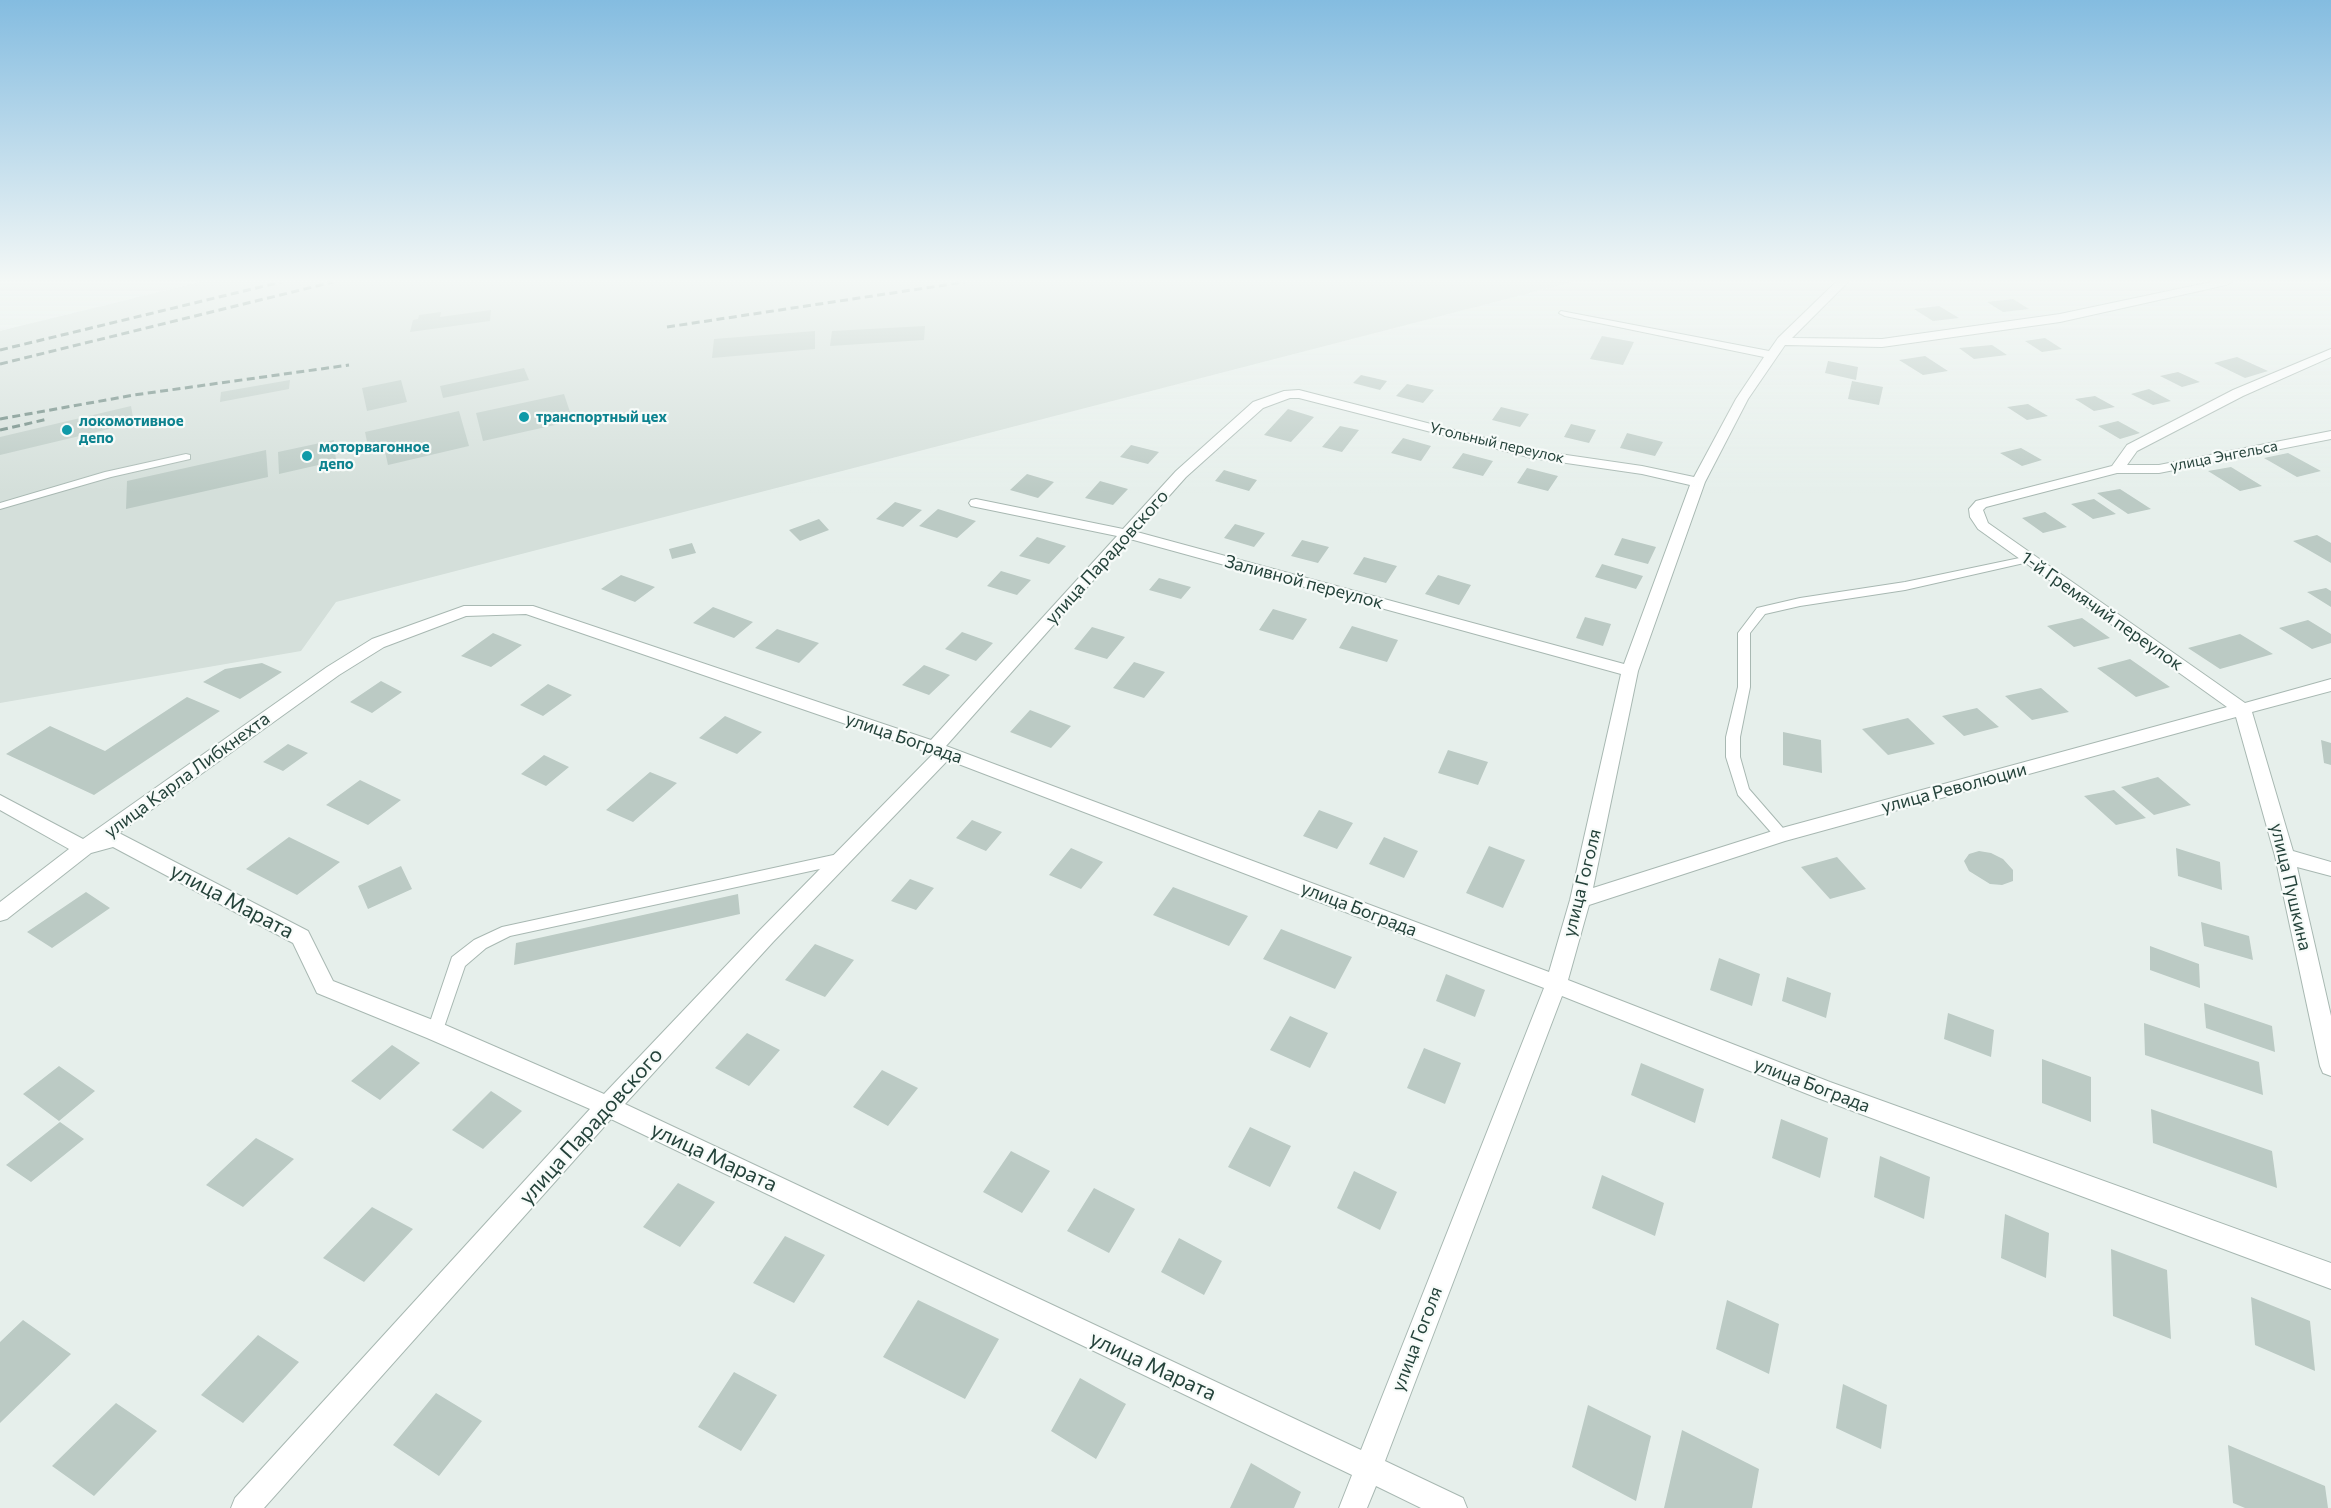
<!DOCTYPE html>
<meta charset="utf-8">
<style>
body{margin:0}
canvas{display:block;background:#e6efeb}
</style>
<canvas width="2331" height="1508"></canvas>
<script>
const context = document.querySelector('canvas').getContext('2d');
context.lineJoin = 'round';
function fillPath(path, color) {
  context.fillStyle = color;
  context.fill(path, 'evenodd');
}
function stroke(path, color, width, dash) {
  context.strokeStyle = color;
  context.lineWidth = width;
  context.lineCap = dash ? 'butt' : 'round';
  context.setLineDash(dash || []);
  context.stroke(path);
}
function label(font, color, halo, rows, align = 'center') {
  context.font = font + ' Commissioner,sans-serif';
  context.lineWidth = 4.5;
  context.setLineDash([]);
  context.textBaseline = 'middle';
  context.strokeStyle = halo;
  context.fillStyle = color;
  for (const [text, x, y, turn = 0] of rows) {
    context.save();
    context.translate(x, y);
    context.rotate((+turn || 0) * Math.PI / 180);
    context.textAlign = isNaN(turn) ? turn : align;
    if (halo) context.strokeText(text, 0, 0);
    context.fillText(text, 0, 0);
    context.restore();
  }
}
fillPath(new Path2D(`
 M200 282H1572L336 602 301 651 0 703V331Z`), '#d4dfda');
fillPath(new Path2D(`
 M2013 299 2029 309 2003 312 1987 302Z
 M1939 306 1959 318 1933 321 1914 309Z
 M491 310 490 321 410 332 413 320 418 319 419 315 441 312 440 317Z
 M925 326 924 340 830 346 832 331Z
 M815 331V349L712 358 714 339Z
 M1602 336 1634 342 1623 365 1590 359Z
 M2045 338 2062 349 2042 352 2025 341Z
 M1992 345 2007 355 1974 359 1959 348Z
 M1925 356 1948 371 1923 375 1899 360Z
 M2237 357 2268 371 2245 378 2214 363Z
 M1828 361 1858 367 1856 380 1825 373Z
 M524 368 529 380 443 398 440 386Z
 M2178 372 2200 382 2182 387 2160 376Z
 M1361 375 1387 381 1380 390 1353 383Z
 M290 380 289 389 220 402 221 392Z
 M401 380 407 402 367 411 362 388Z
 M1852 381 1883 387 1879 405 1848 399Z
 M1407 384 1434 390 1423 403 1396 396Z
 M2149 389 2171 401 2153 405 2131 394Z
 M564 394 573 421 483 441 476 413Z
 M2095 396 2115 407 2094 411 2075 399Z
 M2028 404 2048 416 2027 420 2007 407Z
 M131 406 134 423 0 455V437Z
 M1501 407 1529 414 1520 427 1492 420Z
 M1288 409 1314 417 1291 442 1264 435Z
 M459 411 469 446 388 465 384 447 369 451 365 432Z
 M2118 421 2140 433 2120 439 2098 426Z
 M1571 424 1596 430 1589 443 1564 437Z
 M1340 426 1359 430 1342 452 1322 447Z
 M1627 433 1663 442 1655 456 1620 448Z
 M1403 438 1431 446 1421 461 1391 453Z
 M334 440 336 461 279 474 278 452Z
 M1131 445 1159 452 1148 464 1120 457Z
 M2021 448 2042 460 2022 466 2000 453Z
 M266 450 268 477 126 509 127 481Z
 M1463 453 1493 461 1483 476 1452 468Z
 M2288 453 2321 471 2297 477 2264 458Z
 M2231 467 2262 486 2240 491 2208 471Z
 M1527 468 1558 476 1548 491 1517 483Z
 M1224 470 1257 480 1249 491 1215 481Z
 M1027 474 1054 482 1038 498 1010 490Z
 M1100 481 1128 489 1113 505 1085 498Z
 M2120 489 2151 509 2128 514 2097 493Z
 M2094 499 2116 514 2093 519 2071 504Z
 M895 502 922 510 903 527 876 519Z
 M938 509 976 521 957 538 919 526Z
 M2045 512 2067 527 2043 533 2022 518Z
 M819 519 829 530 800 541 789 530Z
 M1235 524 1265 533 1254 547 1224 538Z
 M2317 535 2331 543V563L2293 541Z
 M1037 537 1066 546 1049 564 1019 556Z
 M1622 538 1656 547 1648 564 1614 555Z
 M1302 540 1329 547 1318 563 1291 556Z
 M692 543 696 553 672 559 669 549Z
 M1364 557 1397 566 1386 583 1353 574Z
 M1602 564 1643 576 1636 589 1595 577Z
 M1001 571 1031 580 1017 595 987 586Z
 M621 575 655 587 635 602 601 589Z
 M1438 575 1471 585 1459 605 1425 594Z
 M1159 578 1191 587 1181 599 1149 590Z
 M2326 588 2331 591V607L2307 592Z
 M713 607 753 622 734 638 693 623Z
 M1273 609 1307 619 1293 640 1259 630Z
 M1585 617 1611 624 1603 646 1576 638Z
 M2082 618 2110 638 2074 647 2047 626Z
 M2308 620 2331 634V643L2312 649 2279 628Z
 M1352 626 1398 640 1387 662 1339 648Z
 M1092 627 1125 637 1107 659 1074 649Z
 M777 629 819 643 799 663 755 648Z
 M962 632 993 643 976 661 945 649Z
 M493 633 522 645 491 667 461 656Z
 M2240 634 2273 654 2220 669 2188 648Z
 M2130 659 2170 687 2136 697 2097 668Z
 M1134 662 1165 672 1144 698 1113 688Z
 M262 663 282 672 240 699 203 682 225 669Z
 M924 665 950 675 929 695 902 685Z
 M381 681 402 692 372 713 350 702Z
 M548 684 572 695 543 716 520 705Z
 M2041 688 2069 712 2032 720 2005 696Z
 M187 697 220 711 94 795 6 754 50 726 105 751Z
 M1977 708 1999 727 1964 736 1942 716Z
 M1030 710 1071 726 1051 748 1010 732Z
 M725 716 762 732 737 754 699 738Z
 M1908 718 1935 744 1888 755 1862 729Z
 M1783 732 1821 740 1822 773 1783 765Z
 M2321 740 2331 743V765L2324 763Z
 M288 744 308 753 283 771 263 762Z
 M1448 750 1488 762 1478 785 1438 773Z
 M544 755 569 767 546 786 521 774Z
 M650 772 677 783 633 822 606 810Z
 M2158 777 2191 805 2154 815 2121 787Z
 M360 780 401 800 368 825 326 805Z
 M2114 790 2146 818 2116 825 2084 796Z
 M1319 810 1353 823 1337 849 1303 836Z
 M972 820 1002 832 986 851 956 838Z
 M289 837 340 862 297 895 246 869Z
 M1384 837 1418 851 1404 878 1369 864Z
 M1489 846 1525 860 1503 908 1466 893Z
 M1071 848 1103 862 1081 889 1049 875Z
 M2176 848 2220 862 2222 890 2178 876Z
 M1979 851 1991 853 2003 859 2013 870V881L2002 885 1990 884 1969 871 1964 861 1969 854Z
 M1837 857 1866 889 1830 899 1801 867Z
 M401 866 412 889 368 909 358 886Z
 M910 879 934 888 916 910 891 901Z
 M1173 887 1248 916 1229 946 1153 915Z
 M86 892 110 908 52 948 27 932Z
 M738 894 740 914 514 965 516 943Z
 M2201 922 2249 936 2253 960 2204 946Z
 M1281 929 1352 957 1335 989 1263 959Z
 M815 944 854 960 825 997 785 980Z
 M2150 946 2199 964 2200 988 2150 970Z
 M1719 958 1760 974 1752 1006 1710 990Z
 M1446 974 1485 990 1475 1017 1436 1001Z
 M1787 977 1831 993 1826 1018 1782 1001Z
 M2204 1003 2272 1026 2275 1052 2206 1028Z
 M1948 1013 1994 1030 1991 1057 1944 1039Z
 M1290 1016 1328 1033 1310 1068 1270 1050Z
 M2144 1023 2259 1062 2263 1095 2145 1055Z
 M747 1033 780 1050 749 1086 715 1068Z
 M392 1045 420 1063 380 1100 351 1081Z
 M1424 1048 1461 1063 1445 1104 1407 1088Z
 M2042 1059 2091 1077V1122L2042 1103Z
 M1641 1063 1704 1089 1695 1123 1631 1095Z
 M59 1066 95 1091 59 1121 23 1094Z
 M882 1070 918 1088 888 1126 853 1107Z
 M491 1091 522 1111 483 1149 452 1130Z
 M2151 1109 2272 1151 2277 1188 2153 1143Z
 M1781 1119 1828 1138 1820 1178 1772 1158Z
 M60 1122 84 1139 31 1182 6 1165Z
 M1250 1127 1291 1146 1270 1187 1228 1167Z
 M256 1138 294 1159 243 1207 206 1185Z
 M1011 1151 1050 1171 1022 1213 983 1192Z
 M1880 1156 1930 1177 1924 1219 1874 1197Z
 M1354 1171 1397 1192 1380 1230 1337 1208Z
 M1602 1175 1664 1203 1655 1236 1592 1208Z
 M678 1183 715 1202 680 1247 643 1227Z
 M1094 1188 1135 1209 1109 1253 1067 1231Z
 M372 1207 413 1229 364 1282 323 1258Z
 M2005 1214 2049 1233 2046 1278 2001 1258Z
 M785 1236 825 1255 794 1303 753 1283Z
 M1179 1238 1222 1261 1204 1295 1161 1272Z
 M2111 1249 2167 1270 2171 1339 2113 1316Z
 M2251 1297 2310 1321 2315 1371 2255 1345Z
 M918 1300 999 1339 965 1399 883 1357Z
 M1727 1300 1779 1324 1769 1374 1716 1349Z
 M23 1320 71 1354 0 1423V1342Z
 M258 1335 299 1362 243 1423 201 1395Z
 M734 1372 777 1395 741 1451 698 1427Z
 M1080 1378 1126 1404 1096 1459 1051 1431Z
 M1843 1384 1887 1405 1881 1449 1836 1428Z
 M436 1393 482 1421 439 1476 393 1445Z
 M116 1403 157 1431 94 1496 52 1466Z
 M1588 1405 1651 1436 1636 1501 1572 1467Z
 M1682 1430 1759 1469 1752 1508H1664Z
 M2228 1445 2325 1486 2328 1508H2245L2233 1503Z
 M1251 1463 1301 1492 1294 1508H1230Z`), '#bbcac4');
const service = new Path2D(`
 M186 454 190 455V459L111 477 0 509V503L105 472Z
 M2029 556 2033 557V561L1905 590 1800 606 1765 614 1750 633V687L1740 737V757L1749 789 1789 835 1787 839H1777L1738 795 1726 757V737L1738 687V633L1757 608 1800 598 1905 582Z
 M838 854 843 856 845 860 843 864 510 936 486 948 465 966 441 1036 435 1038 429 1036 427 1031 452 957 474 940 502 927Z`);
const minor = new Path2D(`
 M1836 282H1848L1792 338 1882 339 2060 314 2211 282H2232L2226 285 2060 322 1882 347 1785 345 1748 399 1705 482 1638 671 1593 888 1782 828 2227 707 1978 529 1970 517 1969 509 1976 501 2112 466 2127 445 2233 390 2331 349V357L2243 396 2137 451 2127 465H2159L2331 431V439L2159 473H2117L1986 507 1983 510 1988 523 2245 703 2331 679V691L2252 712 2293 851 2331 862V876L2297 867 2331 1016V1076L2323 1073 2320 1066 2275 856 2236 717 1785 841 1589 905 1568 980 1830 1082 2331 1263V1289L1815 1097 1562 996 1385 1461 1463 1498 1467 1508H1421L1376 1486 1367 1508H1339L1352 1475 611 1119 264 1508H231L235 1498 590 1109 427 1038 317 993 293 943 113 847 91 853 7 919 0 921V902L69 849 0 810V795L83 839 327 667 372 639 464 606H533L931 740 1117 536 971 506 969 503 971 500 976 499 1123 529 1176 471 1253 402 1284 391 1299 390 1532 450 1642 466 1694 477 1736 399 1764 357 1565 316 1559 313 1561 311 1769 351 1778 338ZM1290 398H1299L1532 458 1642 474 1690 485 1624 664 1137 532 1186 477 1263 408ZM1130 539 1621 674 1570 900 1549 972 946 746ZM526 614 933 754 759 931 604 1094 443 1024 333 981 308 931 119 833 339 675 384 647 466 616ZM948 760 1544 988 1361 1450 625 1104 773 942Z`);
stroke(service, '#a8b8b2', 2);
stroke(minor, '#a8b8b2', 2);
fillPath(service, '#fff');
fillPath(minor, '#fff');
stroke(new Path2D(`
 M667 327 965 282
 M0 350 281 282
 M0 364 333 282
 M0 419 134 395 349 365
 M0 430 48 419`), '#5f7d75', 3, [8, 4.5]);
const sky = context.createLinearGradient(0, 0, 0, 493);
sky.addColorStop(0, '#84bce0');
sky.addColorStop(0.57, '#f4f8f6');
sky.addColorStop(1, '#f4f8f600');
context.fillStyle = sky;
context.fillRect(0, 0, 2331, 493);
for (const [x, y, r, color] of [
 [524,417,6,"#0f9aa8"],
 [67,430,6,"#0f9aa8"],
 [307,456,6,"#0f9aa8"]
]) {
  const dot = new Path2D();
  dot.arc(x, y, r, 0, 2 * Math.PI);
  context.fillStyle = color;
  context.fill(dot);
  stroke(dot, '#f7fbf9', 2);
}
label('bold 15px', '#0d838f', '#f7fbf9', [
 ["транспортный цех",536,417],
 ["локомотивное",79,421],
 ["депо",79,438],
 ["моторвагонное",319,447],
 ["депо",319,464]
], 'left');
label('15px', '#24423a', '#f7fbf9', [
 ["Угольный переулок",1497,443,13],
 ["улица Энгельса",2224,456,-11]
]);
label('18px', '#24423a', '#f7fbf9', [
 ["улица Парадовского",1107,557,-48],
 ["Заливной переулок",1304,582,15],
 ["1-й Гремячий переулок",2102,611,35],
 ["улица Бограда",904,738,19],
 ["улица Карла Либкнехта",187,775,-36],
 ["улица Революции",1954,788,-15],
 ["улица Гоголя",1582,883,-76],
 ["улица Пушкина",2291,887,77],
 ["улица Бограда",1359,909,21],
 ["улица Бограда",1812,1085,21],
 ["улица Гоголя",1417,1339,-69]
]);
label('21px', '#24423a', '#f7fbf9', [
 ["улица Марата",232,901,28],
 ["улица Парадовского",591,1126,-48],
 ["улица Марата",714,1157,25],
 ["улица Марата",1153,1366,25]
]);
</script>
